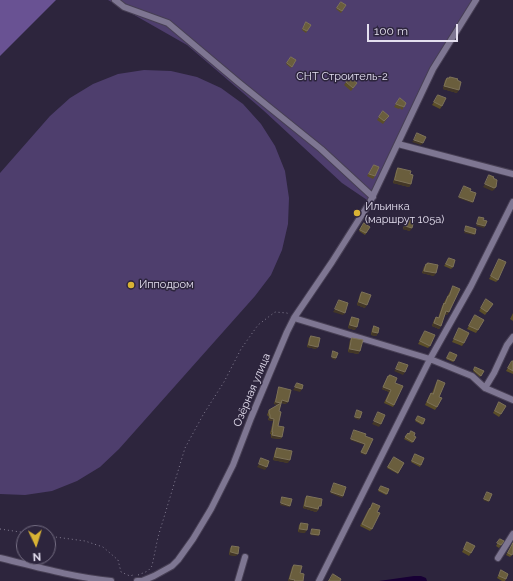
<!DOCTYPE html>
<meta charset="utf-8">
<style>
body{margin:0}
#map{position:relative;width:513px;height:581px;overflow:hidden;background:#2d253d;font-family:Raleway,sans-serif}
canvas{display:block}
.north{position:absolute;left:16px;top:525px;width:40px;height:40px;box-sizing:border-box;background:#2d253d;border:1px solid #766f84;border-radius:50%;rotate:176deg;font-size:11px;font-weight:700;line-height:16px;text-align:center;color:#e4dfef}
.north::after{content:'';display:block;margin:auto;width:14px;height:18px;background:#d9b334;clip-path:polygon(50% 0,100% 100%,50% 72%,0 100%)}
.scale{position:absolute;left:367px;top:24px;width:91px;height:18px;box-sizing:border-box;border:2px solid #e4dfef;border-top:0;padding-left:5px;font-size:12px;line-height:14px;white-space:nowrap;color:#e4dfef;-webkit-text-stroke:3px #2d253d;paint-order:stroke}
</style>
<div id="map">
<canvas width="513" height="581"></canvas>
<div class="north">N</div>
<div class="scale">100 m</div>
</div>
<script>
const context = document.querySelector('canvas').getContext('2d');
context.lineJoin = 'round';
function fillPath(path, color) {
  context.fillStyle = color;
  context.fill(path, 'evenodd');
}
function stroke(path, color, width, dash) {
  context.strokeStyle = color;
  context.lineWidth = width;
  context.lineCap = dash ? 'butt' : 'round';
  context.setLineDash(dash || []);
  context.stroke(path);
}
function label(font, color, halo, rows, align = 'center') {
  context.font = font + ' Raleway,sans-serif';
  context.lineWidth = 3;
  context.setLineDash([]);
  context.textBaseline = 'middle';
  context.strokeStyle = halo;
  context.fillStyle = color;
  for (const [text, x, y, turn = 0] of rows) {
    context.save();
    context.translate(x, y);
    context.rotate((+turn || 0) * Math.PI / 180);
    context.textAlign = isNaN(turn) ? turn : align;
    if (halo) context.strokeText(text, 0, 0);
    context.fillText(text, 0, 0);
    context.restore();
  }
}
fillPath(new Path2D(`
 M108 0H474L432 72 370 202 342 183 263 110 187 45Z
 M144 70 171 71 197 77 221 88 243 104 261 124 275 146 285 171 289 198 288 224 282 250 271 275 255 296 119 449 100 467 77 481 52 491 25 495 0 494V173L50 116 70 98 93 84 118 74Z`), '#4e3e6d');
fillPath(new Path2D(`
 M0 0H56L0 56Z`), '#695293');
fillPath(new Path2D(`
 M414 576H421L426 578 427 581H379Z`), '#180035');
const minor = new Path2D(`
 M115 0 124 7 168 23 238 82 321 149 373 197
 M398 144 513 174
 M294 318 430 359 472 376 485 388 494 373 507 345 513 337
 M485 388 513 400
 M0 558C37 567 73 577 111 581
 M498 558 513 534
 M137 581H142L154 576 172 566 178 560 193 539 211 509 233 465 251 418 287 332 294 318 332 262 370 202 433 69 476 0
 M238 581 245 557
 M319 581 430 359 471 286 513 202`);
stroke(minor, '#473f54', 8);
stroke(new Path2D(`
 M0 529 27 533
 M48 536 85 541 103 547 118 560 121 572 130 576 133 575
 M138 575 148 571 152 566 158 537 185 448 203 415 224 382 241 349 258 325 275 312 287 313 289 314`), '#857f93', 1, [1, 3]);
stroke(minor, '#7e7692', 6);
fillPath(new Path2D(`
 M341 2 346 5 341 13 336 9Z
 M306 22 311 25 306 33 302 30Z
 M291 57 296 60 291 68 286 64Z
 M450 77 457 80V93L443 89 445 80 447 78H449Z
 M346 82 357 83 351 91 344 85Z
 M438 95 442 106 440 109 432 105Z
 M400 98 406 103 402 110 400 108 399 109 394 107Z
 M383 111 389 116 383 124 377 120Z
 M374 165 375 176 373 179 367 176Z
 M398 168 410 174 411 184 409 187 393 183 396 171Z
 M407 218 410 231 403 229 405 221Z
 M364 223 370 227 365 235 359 231Z
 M449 258 453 267 451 269 444 266Z
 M499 259 498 280 496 282 489 279Z
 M428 263 434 276 422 273 424 267 426 264H427Z
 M453 286 447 315 445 314 441 326 439 329 432 326 434 320 436 317 438 318 442 306Z
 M362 292 365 308 357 305 360 294Z
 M484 302 493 304 485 315 479 311Z
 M513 313V321L510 319Z
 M475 315 478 330 476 333 467 329Z
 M352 317 355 330 348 328 350 320Z
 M374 326 378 333 376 336 371 335 372 329Z
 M459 328 464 343 462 346 452 342Z
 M425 331 430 346 428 348 418 344Z
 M311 336 316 349 307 347 309 338Z
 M352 338 360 351 358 354 348 352 350 340Z
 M450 352 457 355 453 362 446 359Z
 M512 361H513V374L506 371Z
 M475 367 484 371 480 377 473 371Z
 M388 376 394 405 393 407 384 403 389 392 382 389Z
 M438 380 437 407 435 410 425 405 429 396 431 393H432L436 383Z
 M279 387 286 404 281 403 279 411 278 426 281 439 271 438V434H270L273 421 268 420 269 417 267 415 269 410 278 405 274 404 278 390Z
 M499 402 501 414 499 417 493 413Z
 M418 416 425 419 422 425 415 421Z
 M408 433 416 437 412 443 404 439Z
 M277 448 288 463 273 460 275 451Z
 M415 454 424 458 420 467 411 462Z
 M394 457 404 463 398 474 387 468Z
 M380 487 387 494 386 495 378 491Z
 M307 496 319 509 316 512 303 508 305 498Z
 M373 503 377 512 372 529 370 531 360 526 368 510 370 508Z
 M301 523 305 533 298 532 299 525Z
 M500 539 504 541 499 548 496 546Z
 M467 542 471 553 469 556 462 552Z
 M513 543 512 555 510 557 506 555Z
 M232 546 236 556 229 555 230 548Z
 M294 565 300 573 288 581 292 567Z
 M501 570 506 579 505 581H502L497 578Z`), '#5b4e28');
fillPath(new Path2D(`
 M444 86 459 90 457 93 443 89Z
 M414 140 423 143 421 145 412 142Z
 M395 180 411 184 409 187 393 183Z
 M485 184 496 187 494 190 492 191 483 187Z
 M459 197 473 202 472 203 458 198Z
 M477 224 485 226 484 228 476 226Z
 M405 226 412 228 410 231 403 229Z
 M465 231 475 234 474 235 464 233Z
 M424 271 436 273 434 276 422 273Z
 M359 302 367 305 365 308 357 305Z
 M335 309 345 313 343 315 333 312Z
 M446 311 449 312 447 315 444 314Z
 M434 323 441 326 439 329 432 326Z
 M350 325 357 327 355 330 348 328Z
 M373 332 378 333 376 336 371 335Z
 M309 345 318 347 316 349 307 347Z
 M350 349 360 351 358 354 348 352Z
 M332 357 336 358 335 360 331 358Z
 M396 369 405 372 403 375 394 371Z
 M295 387 302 389 300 392 293 390Z
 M383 387 391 390 389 392 382 389Z
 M282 400 288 402 286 404 280 402Z
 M276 402 281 403 279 405 274 404Z
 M355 417 360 418 359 420 354 418Z
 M270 418 274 419 273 421 268 420Z
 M374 421 381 424 379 427 372 424Z
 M272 435 282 437 281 439 271 438Z
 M351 439 365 444 364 445 350 440Z
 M361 452 366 454 365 455 360 453Z
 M275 457 290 460 288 463 273 460Z
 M259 464 267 467 265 470 257 467Z
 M331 492 343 496 342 498 330 493Z
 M484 499 489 501 488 502 483 500Z
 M281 503 290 506 289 507 280 505Z
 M305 506 318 509 316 512 303 508Z
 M300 529 307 530 305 533 298 532Z
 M311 534 319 535 318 536 310 535Z
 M231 552 238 554 236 556 229 555Z
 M290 579 295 580 294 581H288Z`), '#433727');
const building = new Path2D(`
 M341 2 346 5 342 11 337 8Z
 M306 22 311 25 307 31 303 29Z
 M291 57 296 60 292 67 287 63Z
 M350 77 357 83 353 88 346 82Z
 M450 77 458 79 457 80 461 82 459 90 444 86 447 78H449Z
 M438 95 446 98 442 106 434 102Z
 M400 98 406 103 404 107 402 106H401L396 104Z
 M383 111 389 116 384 121 379 117Z
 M417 133 426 137 423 143 414 140Z
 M374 165 379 167 375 176 369 174Z
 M398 168 411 171 410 174 413 175 411 184 395 180Z
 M489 175 494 177 493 178 497 180 496 187 494 188 485 184Z
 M464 186 471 189 470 191 476 193 473 202 459 197Z
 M479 217 484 218 483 220 487 221 485 226 477 224Z
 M407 218 414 220 412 228 405 226Z
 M364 223 370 227 366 233 360 230Z
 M466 226 476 229 475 234 465 231Z
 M449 258 455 260 453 267 446 264Z
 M499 259 506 262 498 280 491 276Z
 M428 263 438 265 436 273 424 271 426 264H427Z
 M453 286 460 289 449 312 446 311 441 326 434 323 436 317 439 318 444 303 445 304 448 296H449Z
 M362 292 371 295 367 305 359 302Z
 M486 299 493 304 487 312 481 308Z
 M339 300 348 303 345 313 335 309Z
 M475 315 484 320 478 330 469 326Z
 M352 317 359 319 357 327 350 325Z
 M374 326 379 328 378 333 373 332Z
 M459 328 469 333 464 343 454 339Z
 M425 331 435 335 430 346 420 341Z
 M311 336 320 338 318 347 309 345Z
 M352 338 363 340 360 351 350 349Z
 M333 351 338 353 336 358 332 357Z
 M450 352 457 355 454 361 447 358Z
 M512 361H513V371L508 368Z
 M399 362 408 365 405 372 396 369Z
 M475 367 484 371 481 376 474 370Z
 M390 375 397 378 395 383 403 386 394 405 386 401 391 390 383 387 388 376H389Z
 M438 380 445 383 439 397 442 398 437 407 427 402 431 393 433 394Z
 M297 383 303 385 302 389 295 387Z
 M279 387 291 390 288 402 282 400 279 411 281 412 278 426 284 427 282 437 272 435 273 432H272L274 419 270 418V415L269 413V410L281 403 276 402Z
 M499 402 506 406 501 414 495 411Z
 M357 410 362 412 360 418 355 417Z
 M378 412 385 415 381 424 374 421Z
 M418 416 425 419 423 424 416 420Z
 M354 430 366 434 365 436 373 439 366 454 361 452 365 444 351 439Z
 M411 431 415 433 414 436 416 437 413 442 405 437 408 433 409 434Z
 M277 448 292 451 290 460 275 457Z
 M415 454 424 458 421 465 412 461Z
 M394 457 404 463 398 473 388 467Z
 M261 458 269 461 267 467 259 464Z
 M334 483 346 487 343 496 331 492Z
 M381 486 389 489 387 494 379 490Z
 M487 492 492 494 489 501 484 499Z
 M307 496 322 499 321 506H319L318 509 305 506Z
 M282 497 292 499 290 506 281 503Z
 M373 503 380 506 377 512 380 513 372 529 362 524 370 508V509Z
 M301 523 308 524 307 530 300 529Z
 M312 529 320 530 319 535 311 534Z
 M500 539 504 541 501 545 497 543Z
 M467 542 475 546 471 553 464 549Z
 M513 543V553L512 555 508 553Z
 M232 546 239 547 238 554 231 552Z
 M294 565 302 566 300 573 304 574 303 581H294L295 580 290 579Z
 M501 570 508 574 506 579 499 576Z
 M333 574 341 579 340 581H329Z`);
fillPath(building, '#6a5e3d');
stroke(building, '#7d7259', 1);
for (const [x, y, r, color] of [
 [357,213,4,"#d9b334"],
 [131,285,4,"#d9b334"]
]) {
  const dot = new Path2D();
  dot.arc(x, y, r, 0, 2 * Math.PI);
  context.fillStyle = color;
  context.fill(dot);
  stroke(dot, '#2d253d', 1.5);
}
label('11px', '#e4dff2', '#2d253d', [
 ["СНТ Строитель-2",342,77]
]);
label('11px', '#e4dfef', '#2d253d', [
 ["Ильинка",365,207],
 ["(маршрут 105а)",365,220],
 ["Ипподром",139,285]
], 'left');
label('11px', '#e4dfef', '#2d253d', [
 ["Озёрная улица",252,390,-67]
]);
</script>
